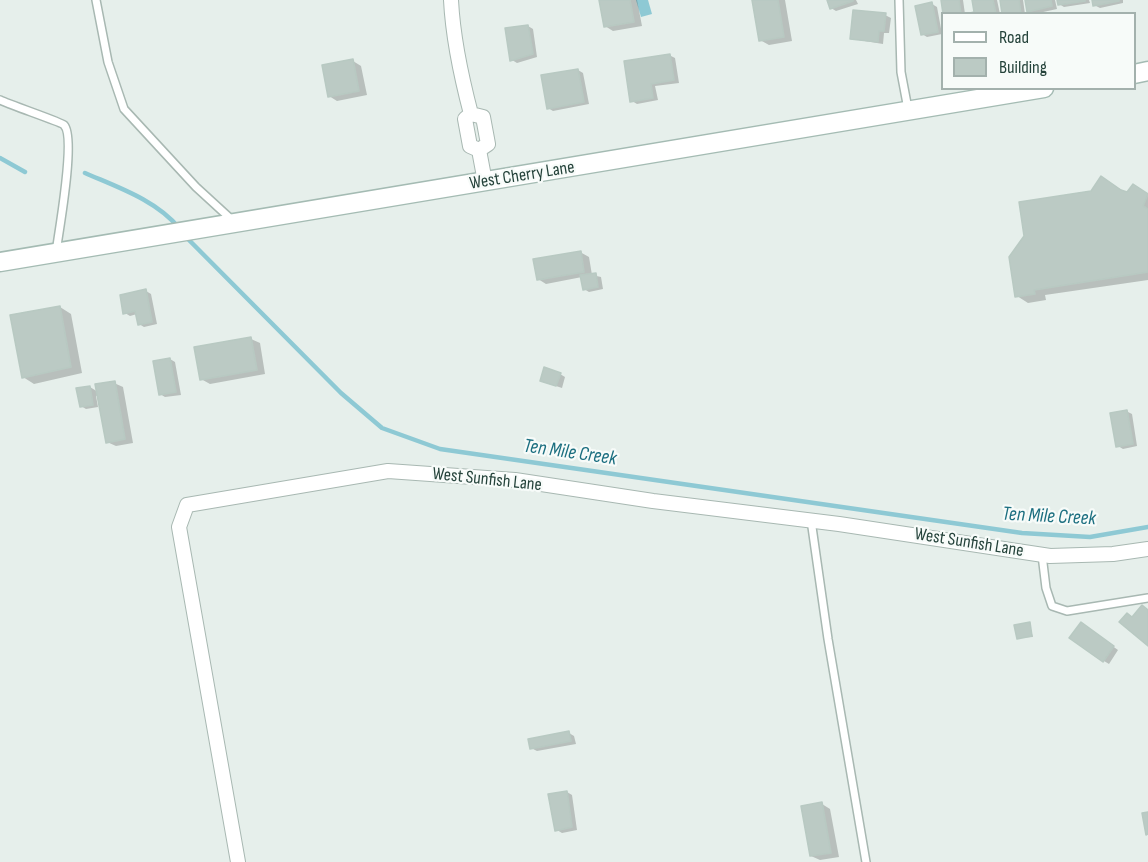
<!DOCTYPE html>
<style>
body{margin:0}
#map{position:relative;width:1148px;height:862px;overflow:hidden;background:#e6efeb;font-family:"Sofia Sans Condensed",sans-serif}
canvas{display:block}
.legend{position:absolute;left:941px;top:12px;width:195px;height:78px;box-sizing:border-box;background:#f7fbf9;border:2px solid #a3b1ad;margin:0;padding:8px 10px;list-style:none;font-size:18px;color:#24423a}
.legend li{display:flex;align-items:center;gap:12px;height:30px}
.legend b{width:30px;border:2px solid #a3b1ad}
</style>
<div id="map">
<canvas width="1148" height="862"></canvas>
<ul class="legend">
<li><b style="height:8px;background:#fff"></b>Road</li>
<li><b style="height:16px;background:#bbcac4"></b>Building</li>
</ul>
</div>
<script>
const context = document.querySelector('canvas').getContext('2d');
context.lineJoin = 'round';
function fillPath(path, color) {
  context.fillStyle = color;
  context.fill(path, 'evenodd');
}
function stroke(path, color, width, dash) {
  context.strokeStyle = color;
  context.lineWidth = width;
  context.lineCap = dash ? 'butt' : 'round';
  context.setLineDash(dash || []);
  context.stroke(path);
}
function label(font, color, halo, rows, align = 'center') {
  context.font = font + ' "Sofia Sans Condensed",sans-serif';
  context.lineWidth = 4.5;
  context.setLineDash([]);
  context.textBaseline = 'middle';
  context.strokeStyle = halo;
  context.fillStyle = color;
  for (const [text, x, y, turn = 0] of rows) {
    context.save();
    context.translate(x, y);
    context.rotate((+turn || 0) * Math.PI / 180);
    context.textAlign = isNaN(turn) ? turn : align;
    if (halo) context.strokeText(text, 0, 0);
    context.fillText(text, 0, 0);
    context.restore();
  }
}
fillPath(new Path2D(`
 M636 0H648L652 14 641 17Z`), '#8ec9d4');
fillPath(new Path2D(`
 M600 0H637L642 26 613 31 605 26Z
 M753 0H785L792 41 769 45 760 40Z
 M828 0H856L858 4 836 11 831 8Z
 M943 0H963L965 14H945Z
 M974 0H997L1000 14H973L976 13Z
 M1002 0H1023L1025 14H1004Z
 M1027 0H1055L1057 9 1034 14 1029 11Z
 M1059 0H1089L1090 3 1064 7 1059 4Z
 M1093 0H1123V3L1100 8 1094 5Z
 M932 4 937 7 942 34 927 37 922 34Z
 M885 15 891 18 889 33H884L883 44 852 39Z
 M528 26 533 29 537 57 517 63 512 60Z
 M669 55 675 58 679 83 655 86 658 100 637 104 632 101Z
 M353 61 361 66 367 95 337 101 329 96Z
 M578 70 583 73 589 104 553 111 548 108Z
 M1102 178 1125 192 1128 193 1133 186 1148 195V280L1045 295 1046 300 1028 303 1017 296Z
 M580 252 589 257 592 275 601 277 603 289 589 292 584 289 582 277 546 284 538 279Z
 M146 291 151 294 157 324 144 327 139 324 137 314 130 316 125 313Z
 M60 307 71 314 82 373 34 384 23 377Z
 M251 339 260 343 265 374 210 384 201 379Z
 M170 359 175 362 181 395 165 397 160 394Z
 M560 374 565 377 562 388 547 383Z
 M114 383 123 387 133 443 116 446 107 442 99 395 96 396 98 407 86 409 81 406 90 387 98 392Z
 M1126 411 1132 414 1137 446 1123 449 1118 446Z
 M1029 624 1033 637 1018 638Z
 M1086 627 1118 650 1109 664 1104 661Z
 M569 733 574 736 576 744 537 751 531 748Z
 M567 792 572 795 577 830 562 833 557 830Z
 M822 804 830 809 839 857 820 860 811 856Z`), '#0003');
stroke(new Path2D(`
 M0 158 25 172
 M85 173C117 187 156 200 179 228
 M186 237 341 393 382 428 440 449 1022 533 1090 537 1148 527`), '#8ec9d4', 4.5);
const building = new Path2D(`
 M599 0H630L634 22 604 27Z
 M752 0H778L784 37 759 41Z
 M827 0H853V1L830 9Z
 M941 0H959L961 14H943Z
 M972 0H993L996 14H966L974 12Z
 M1000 0H1019L1021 14H1002Z
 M1025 0H1051L1052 6 1027 12Z
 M1057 0H1085V1L1058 5Z
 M1092 0H1119V1L1093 6Z
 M932 2 938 32 921 35 915 6Z
 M853 10 886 13 884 31H879L878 42 850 39Z
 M528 25 533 54 510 61 505 28Z
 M670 54 674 80 651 84 653 98 630 102 624 61Z
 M353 59 359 91 328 97 322 65Z
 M578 69 584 102 547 109 541 75Z
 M1101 176 1121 190 1127 192 1133 184 1148 194 1143 206 1148 209V272L1034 290 1035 294 1015 297 1009 257 1024 236 1019 202 1091 191Z
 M581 251 584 272 537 280 533 259Z
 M596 273 598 287 583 290 580 275Z
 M146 289 152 322 138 325 135 311 123 314 120 295Z
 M60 306 71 367 22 378 10 315Z
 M251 337 257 370 200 380 194 347Z
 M170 358 176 392 159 395 153 361Z
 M544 367 561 373 556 386 540 381Z
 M115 381 125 439 106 443 95 384Z
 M90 386 93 405 80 407 76 388Z
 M1127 410 1133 444 1116 447 1110 413Z
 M1142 605 1148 610V646L1119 622 1127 613 1132 617Z
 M1030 622 1032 636 1017 639 1014 625Z
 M1081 622 1114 646 1103 662 1069 638Z
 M569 731 571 741 530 749 528 739Z
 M567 791 572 827 555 831 548 794Z
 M822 802 831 853 810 856 801 806Z
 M1148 812V834L1146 835 1142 813Z`);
fillPath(building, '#bbcac4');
stroke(building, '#b8c9c2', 1.5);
const service = new Path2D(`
 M96 0 108 62 124 109 196 187 232 220
 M899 0 901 72 908 109
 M0 100C10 105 61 122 64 125 76 137 59 231 56 252
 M811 520 828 639 866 862
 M1042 555 1046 588 1052 606 1067 611 1148 598`);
const minor = new Path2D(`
 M451 0C453 40 461 76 471 114
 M471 114 483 117 488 144 479 150 470 146 465 119Z
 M479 150 485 182
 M238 862 179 527 187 505 388 471 515 480 653 501 839 524 1050 556 1113 554 1148 549`);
const secondary = new Path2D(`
 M1134 74 1148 71
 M0 262 1044 88`);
stroke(service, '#a8b8b2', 10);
stroke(minor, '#a8b8b2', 16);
stroke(secondary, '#a4bbb3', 21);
stroke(service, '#fff', 7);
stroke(minor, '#fff', 14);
stroke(secondary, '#fff', 18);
label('18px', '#24423a', '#f7fbf9', [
 ["West Cherry Lane",522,176,-9],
 ["West Sunfish Lane",487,480,6],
 ["West Sunfish Lane",969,543,9]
]);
label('italic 20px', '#1c6f80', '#f7fbf9', [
 ["Ten Mile Creek",570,453,8],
 ["Ten Mile Creek",1049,517,3]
]);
</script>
